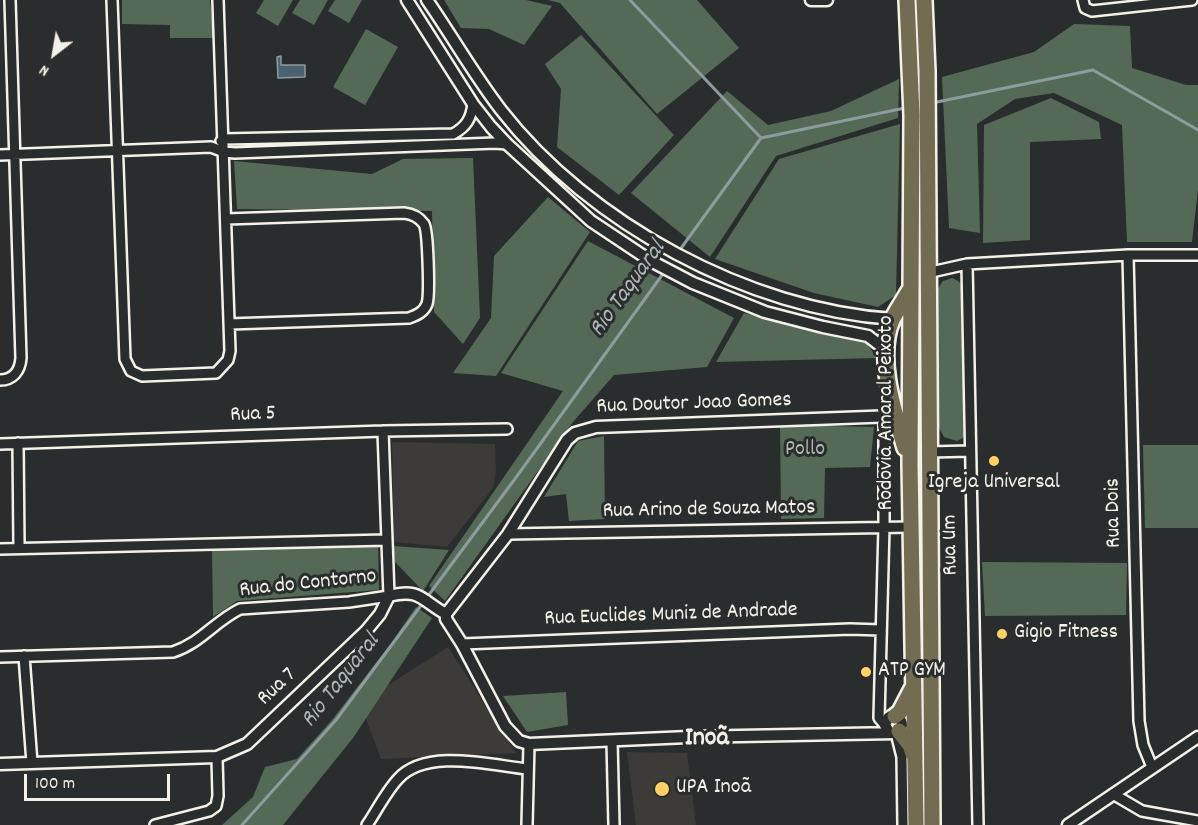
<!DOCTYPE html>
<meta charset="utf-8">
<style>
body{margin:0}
#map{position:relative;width:1198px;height:825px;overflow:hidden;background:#2a2d2e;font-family:Dekko,sans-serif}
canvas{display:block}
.north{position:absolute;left:24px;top:24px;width:60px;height:60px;-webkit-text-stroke:4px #2a2d2e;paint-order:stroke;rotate:211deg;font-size:16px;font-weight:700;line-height:24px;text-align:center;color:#f4f1e8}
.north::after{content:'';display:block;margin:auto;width:21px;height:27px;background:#f4f1e8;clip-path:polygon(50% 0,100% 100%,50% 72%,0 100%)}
.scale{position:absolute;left:24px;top:774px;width:146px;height:27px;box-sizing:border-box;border:3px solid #f4f1e8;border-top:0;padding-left:8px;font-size:18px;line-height:21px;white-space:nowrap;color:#f4f1e8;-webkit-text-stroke:4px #2a2d2e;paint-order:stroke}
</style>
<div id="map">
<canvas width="1198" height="825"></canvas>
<div class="north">N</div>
<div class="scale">100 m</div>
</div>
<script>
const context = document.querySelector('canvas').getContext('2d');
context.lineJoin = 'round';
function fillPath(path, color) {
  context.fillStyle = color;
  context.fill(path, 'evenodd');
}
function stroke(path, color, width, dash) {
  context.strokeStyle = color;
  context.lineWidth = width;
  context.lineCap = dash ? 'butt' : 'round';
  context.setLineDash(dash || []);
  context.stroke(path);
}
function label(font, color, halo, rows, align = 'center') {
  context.font = font + ' Dekko,sans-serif';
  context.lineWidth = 6;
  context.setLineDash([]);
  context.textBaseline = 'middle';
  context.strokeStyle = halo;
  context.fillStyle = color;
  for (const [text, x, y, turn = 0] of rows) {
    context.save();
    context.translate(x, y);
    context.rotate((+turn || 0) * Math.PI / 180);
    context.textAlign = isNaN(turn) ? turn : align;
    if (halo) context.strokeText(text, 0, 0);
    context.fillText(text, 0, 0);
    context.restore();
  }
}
fillPath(new Path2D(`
 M392 442 495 444 496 471 493 488 447 547 394 542Z
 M448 647 516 753 381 759 360 703Z
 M627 752 687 753 696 825H636Z`), '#3d3b38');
fillPath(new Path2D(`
 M122 0H210L214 38H170V25L122 24Z
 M264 0H293L278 26 256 13Z
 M300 0H328L314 25 292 13Z
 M335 0H362L349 23 328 11Z
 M444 0H526L552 6 524 45 489 29 461 28Z
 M548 0H697L739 48 657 114 560 3Z
 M1074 24 1130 26 1132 68 1186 85H1198V190L1192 242H1127L1122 125 1054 93 1015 99 977 124 980 233 949 228 942 77 1034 52Z
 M366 29 398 47 365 105 333 87Z
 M581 35 674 135 619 195 557 147 561 89 545 64Z
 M899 79 898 118 776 156 710 257 631 193 727 91 768 125 831 111Z
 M1051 98 1099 122 1101 139 1030 142V240L983 243 984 125Z
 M900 124 896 295 878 307 814 293 715 259 779 159Z
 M473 158 480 318 463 344 434 312 432 211 237 209 234 161 372 174 403 159Z
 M548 197 590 232 496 376 453 373 491 318 494 256Z
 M588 241 734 318 707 367 614 375 573 422 445 601 429 586 563 391 501 373Z
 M952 278 958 281 966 289 969 430 963 438 957 441 944 437 937 424V290L943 281Z
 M744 313 866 342 877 358 716 362Z
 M780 425 874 427 870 467 825 468 824 518 781 519Z
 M604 436 605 519 569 521 566 494 544 497 578 441Z
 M1143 445H1198V528H1145Z
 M378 546 379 590 237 601 213 617 212 550Z
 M393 546 449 550 423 591 395 562Z
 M982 562 1127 563 1126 615 985 616Z
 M416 607 432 618 353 738 283 825H222L253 797 265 767 297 759 332 720 392 642Z
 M566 692 568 725 527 732 503 696Z`), '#546a56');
const water = new Path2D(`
 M281 56V65H305V77L278 78 277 57Z`);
fillPath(water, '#4a626e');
stroke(water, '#8e9b9f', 1.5);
stroke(new Path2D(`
 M630 0 761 138
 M932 103 1093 70 1198 130
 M679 251 761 138 905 108
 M242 825 336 720 520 472 665 271`), '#8e9b9f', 3);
const minor = new Path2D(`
 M112 0 125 359 131 371 142 376 216 373 228 360 230 351 218 0
 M1083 0 1085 8 1092 11 1192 0
 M221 141 224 139 453 134C466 127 471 119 473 104
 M0 155 211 147 224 152 235 153 495 143 507 144
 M226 219 404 213C413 214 419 217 424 224 428 231 430 295 427 304 424 312 417 315 409 318L229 324
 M1128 255 1139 721 1143 745 1152 767
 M967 264 978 825
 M927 273 967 264 1128 255H1198
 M0 380C13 380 20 371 21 358L10 0
 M884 417V527L879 718 885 725
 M18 443 19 548
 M0 444 383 431 507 429
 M929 452 970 451
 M508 534 911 527
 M0 549 386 540
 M462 644 850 629 881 630
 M24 656 32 763
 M0 657 173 652C201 643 215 621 240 609L349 602 389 596 383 431
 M896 733 902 757 903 825
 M612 741 614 825
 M1113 794 1142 811 1198 821
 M155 825 209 811 216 806 218 796 217 757
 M367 825C377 810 386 792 398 779 426 748 490 765 527 769
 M527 825 529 744`);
const tertiary = new Path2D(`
 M407 0 473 104 491 127 507 144 591 221 651 261 693 283 765 312 823 327 868 336 886 350
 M427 0C452 36 474 75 501 110 589 223 749 310 893 319
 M811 0H827
 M446 614V619L462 644 505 726 519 741 529 744 688 737 896 733C903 729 904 723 898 717L891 716 888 718 885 725 889 732
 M446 614 508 534 567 440 575 433 596 427 895 416
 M0 764 217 757 247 744 366 631 380 614 389 596C420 588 421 600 446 614
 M1068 825 1198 737`);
const trunk = new Path2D(`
 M907 0 912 115 910 463 916 825
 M924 0 927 71 932 825
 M905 448C894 411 876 357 892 320 897 310 904 300 909 291
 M895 716 900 712 912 689
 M899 731 910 745 913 754`);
stroke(minor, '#f4f1e8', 14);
stroke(tertiary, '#f4f1e8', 15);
stroke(trunk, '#f4f1e8', 20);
stroke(minor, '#2a2d2e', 9);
stroke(tertiary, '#2a2d2e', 10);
stroke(trunk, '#726c52', 15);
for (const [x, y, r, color] of [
 [994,461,6,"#ffd166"],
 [1002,634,6,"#ffd166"],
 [866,672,6,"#ffd166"],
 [662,789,8,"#ffd166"]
]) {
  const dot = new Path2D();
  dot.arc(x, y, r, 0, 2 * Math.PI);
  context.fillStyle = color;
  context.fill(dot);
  stroke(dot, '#2a2d2e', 2);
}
label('22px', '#f4f1e8', '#2a2d2e', [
 ["Rua Doutor Joao Gomes",694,405,-2],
 ["Rodovia Amaral Peixoto",888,413,-90],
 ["Rua 5",253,416,-2],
 ["Rua Arino de Souza Matos",709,511,-1],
 ["Rua Dois",1115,513,-91],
 ["Rua Um",952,545,-91],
 ["Rua do Contorno",308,585,-6],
 ["Rua Euclides Muniz de Andrade",671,616,-2],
 ["Rua 7",278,688,-43]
]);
label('22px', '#b4bbae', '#2a2d2e', [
 ["Pollo",805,451]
]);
label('22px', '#f4f1e8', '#2a2d2e', [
 ["Igreja Universal",994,484,"center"],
 ["Gigio Fitness",1014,634],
 ["ATP GYM",878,672],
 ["UPA Inoã",676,789]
], 'left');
label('italic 24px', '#b0b8b7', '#2a2d2e', [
 ["Rio Taquaral",629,290,-54],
 ["Rio Taquaral",342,682,-52]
]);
label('bold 26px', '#f4f1e8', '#2a2d2e', [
 ["Inoã",707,740]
]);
</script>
